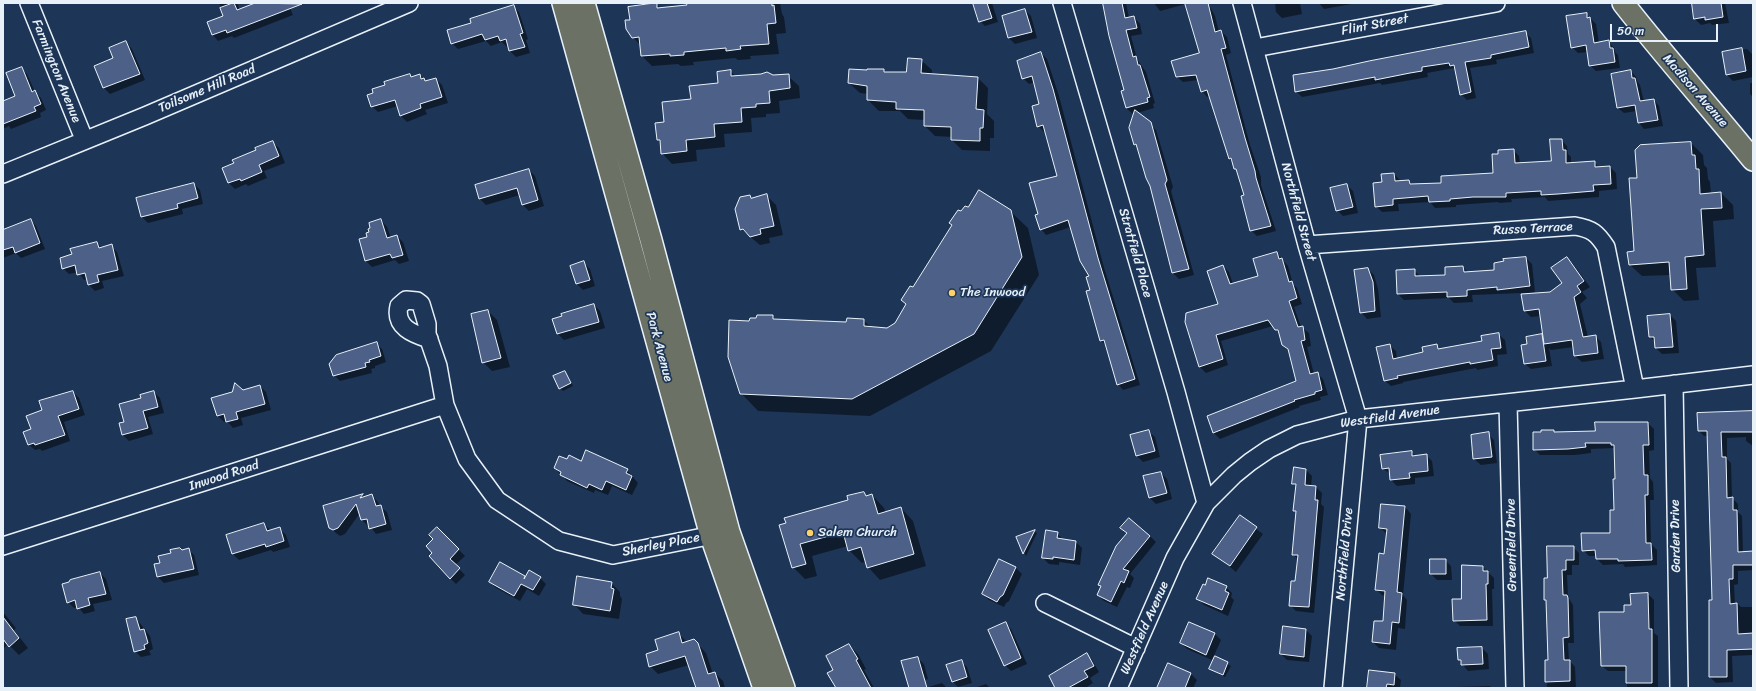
<!DOCTYPE html>
<style>
body{margin:0}
#map{position:relative;width:1756px;height:691px;overflow:hidden;background:#1d3557;font-family:Sriracha,sans-serif}
canvas{display:block}
.frame{position:absolute;inset:0;border:4px solid #e8f1f8;pointer-events:none}
.scale{position:absolute;left:1610px;top:24px;width:108px;height:18px;box-sizing:border-box;border:2px solid #e8f1f8;border-top:0;padding-left:5px;font-size:12px;line-height:14px;white-space:nowrap;color:#e8f1f8;-webkit-text-stroke:3px #1d3557;paint-order:stroke}
</style>
<div id="map">
<canvas width="1756" height="691"></canvas>
<div class="frame"></div>
<div class="scale">50 m</div>
</div>
<script>
const context = document.querySelector('canvas').getContext('2d');
context.lineJoin = 'round';
function fillPath(path, color) {
  context.fillStyle = color;
  context.fill(path, 'evenodd');
}
function stroke(path, color, width, dash) {
  context.strokeStyle = color;
  context.lineWidth = width;
  context.lineCap = dash ? 'butt' : 'round';
  context.setLineDash(dash || []);
  context.stroke(path);
}
function label(font, color, halo, rows, align = 'center') {
  context.font = font + ' Sriracha,sans-serif';
  context.lineWidth = 3.5;
  context.setLineDash([]);
  context.textBaseline = 'middle';
  context.strokeStyle = halo;
  context.fillStyle = color;
  for (const [text, x, y, turn = 0] of rows) {
    context.save();
    context.translate(x, y);
    context.rotate((+turn || 0) * Math.PI / 180);
    context.textAlign = isNaN(turn) ? turn : align;
    if (halo) context.strokeText(text, 0, 0);
    context.fillText(text, 0, 0);
    context.restore();
  }
}
fillPath(new Path2D(`
 M219 3H237L240 10 258 3H288L293 15 234 38 232 36 218 41 213 35 208 23 225 17Z
 M687 3H780L782 14 784 17 786 33 776 34 779 54 750 56 751 59 738 60 735 58 693 62 694 65 681 66 678 64 652 66 642 56 641 46 633 37 631 21 656 4 661 8 688 6Z
 M974 3H992L998 22 985 26 980 21Z
 M1104 3H1126L1129 18 1134 17 1140 24 1142 34 1131 36 1137 59 1146 72 1155 103 1153 104 1154 108 1137 113 1156 130 1173 187 1171 191 1194 275 1179 279 1173 273 1158 219H1160L1139 148 1135 144V113L1133 114 1126 108 1125 91Z
 M1154 3H1208L1215 16 1219 32 1221 31 1227 37 1231 53 1226 55 1250 145 1261 177V185L1276 231 1257 236 1251 230 1245 196 1238 172 1229 158 1210 96 1207 97 1202 91 1199 80 1183 82 1177 77 1200 53 1186 4 1160 11Z
 M1275 3H1300L1302 14 1282 18 1276 12Z
 M1319 3H1357L1324 9Z
 M1693 3H1725L1729 23 1712 25 1710 23 1701 25 1695 19ZM1710 15V17L1699 19V17Z
 M513 6 519 12 528 39 526 40 530 53 516 57 510 51 509 46 507 47 502 42 491 46 486 41 458 49 452 43Z
 M1025 10 1031 16 1037 38 1015 44 1009 38Z
 M1586 14 1596 24 1599 43 1608 41 1614 48 1615 52 1618 55 1620 68 1596 71 1590 65 1588 52 1578 53 1572 47Z
 M1525 32 1531 38 1534 53 1496 60 1497 64 1470 68 1476 98 1467 100 1461 94 1456 71 1454 68 1427 73 1428 77 1417 79 1382 85 1380 83 1302 97 1296 91 1333 70Z
 M126 42 132 49 145 80 110 94 104 88 95 66 114 59Z
 M1747 49 1753 55V77L1733 81 1726 74 1723 53Z
 M1041 53 1047 59 1059 96 1103 264 1140 385 1123 390 1118 384 1107 346 1101 341 1087 292 1091 290V276L1071 227 1046 235 1041 229 1040 215 1058 176 1046 132H1044L1038 126 1041 105 1035 82 1029 84 1023 78Z
 M921 60 932 70V75L978 78 988 88 987 114 994 121V138H990V151L962 150 952 140V137L935 136 925 126V120L908 119 900 111H879L868 100V94L860 93 849 83 868 71 884 70 887 73 907 74Z
 M21 68 27 74 35 92 41 98 46 110 40 113 41 117 11 129 9 126 3 129V102L16 96Z
 M731 71 735 76H788L799 86 800 98 779 101 780 113 766 114V117L751 118 752 132 724 134 725 147 696 150 697 161 672 164 662 153 661 143 658 140 665 123 692 100 719 84Z
 M1631 71 1636 77 1637 81 1640 85 1644 102 1654 100 1659 106 1663 126 1644 129 1639 123 1637 111 1624 113 1618 108Z
 M410 75 413 78 420 75 427 82 436 79 442 85 448 103 425 110 427 114 407 122 401 116 398 106 378 112 372 106 374 94 386 86Z
 M1750 83H1753V97L1750 94Z
 M1561 140 1567 146 1568 154 1571 157V164L1594 162 1600 168 1610 167 1616 173 1617 189 1599 191V197L1548 201 1545 197 1511 199 1512 202 1499 203 1498 202 1456 205V207L1435 208 1430 202 1398 204 1399 211 1382 212 1376 206 1383 183 1394 174 1400 180V182L1409 181 1413 185 1442 184 1494 174 1499 155 1513 150 1519 156 1520 164 1552 162Z
 M272 142 279 148 285 163 264 171 267 178 248 186 246 184 235 189 229 183 235 164Z
 M1691 143 1703 155 1704 165 1707 168 1708 179 1710 182 1711 194 1721 193 1733 205 1734 219 1713 221 1716 267 1696 268 1699 300 1684 301 1672 289 1671 275 1642 276 1630 265 1635 252 1638 179Z
 M529 170 535 176 544 206 529 211 523 205 520 195 486 205 480 199 476 186Z
 M194 184 200 190 203 204 182 209 183 214 148 223 142 217 138 199Z
 M1347 185 1353 191 1358 213 1343 216 1337 210Z
 M750 196 752 199 767 196 776 205 783 235 769 238 770 243 760 245 741 229Z
 M1010 211 1028 228 1039 275 991 351 870 416 758 411 741 393 750 322 757 319 772 316 776 320 847 323 863 320 871 327 887 329 896 324 907 305 902 300 913 288Z
 M31 220 36 226 45 249 21 258 16 253 3 258V231Z
 M381 220 387 227 391 238 397 236 403 242 409 261 399 264 395 260 372 267 366 261 368 237Z
 M97 243 102 248 111 246 117 252 124 276 102 281 104 288 95 291 89 285 88 279 84 280 78 272 69 274 63 268 73 255Z
 M1277 253 1288 266 1293 284 1297 288 1302 304 1294 307 1301 327 1309 333 1311 346 1307 347 1314 374 1317 373 1323 379 1328 395 1320 397 1321 400 1299 406 1300 407 1220 439 1214 433 1208 417 1298 382 1289 351 1282 345 1280 334 1273 326 1221 341 1228 365 1206 373 1200 367 1186 322 1219 304 1223 266 1229 272 1233 284 1260 277Z
 M1526 258 1532 264 1535 292 1530 293V294L1550 293 1563 284 1567 258 1573 264 1590 287 1582 292 1587 298 1580 304 1588 337 1595 336 1601 342 1604 359 1582 362 1575 356 1574 347 1551 350 1549 348 1552 366 1531 369 1524 363 1528 345 1542 335 1544 338 1541 316 1531 317 1525 311 1522 293 1472 295 1473 302 1454 303 1449 298 1404 300 1398 294 1414 270 1420 276H1446L1463 267 1469 273 1496 271Z
 M583 262 590 269 595 286 583 290 577 284Z
 M1368 269 1374 275 1378 289 1381 317 1367 319 1361 312Z
 M594 305 600 311 605 328 564 340 558 334Z
 M488 311 497 320 510 367 492 371 483 362Z
 M1670 315 1676 321 1679 353 1662 354 1656 348V343L1650 337Z
 M1498 334 1505 340 1507 354 1497 355 1498 366 1477 370 1476 368 1403 382V383L1391 386 1384 380 1389 345 1396 351 1397 359 1424 353 1436 345 1440 349 1483 342Z
 M376 343 382 349 386 362 375 366V368L371 369 372 373 340 381 334 375Z
 M565 372 573 386 563 391 560 388Z
 M260 386 266 392 271 410 241 418 243 425 233 428 227 421 224 422 218 416 243 391Z
 M73 392 79 398 85 415 64 422 70 441 42 451 40 449 35 450 28 444 32 430 44 411Z
 M154 392 160 398 164 413 148 417 153 434 129 441 123 435 120 424 125 422 142 399Z
 M1753 413V446L1746 441V437L1727 438V459L1731 463 1732 498 1738 504V512L1742 516 1743 553 1753 552V570L1738 571V584L1734 585 1735 605 1738 604 1741 607H1753V655L1732 656 1733 682 1716 683 1710 677 1713 601 1708 436H1704L1699 431Z
 M1648 423 1654 429V450L1649 451 1650 478 1653 482 1654 500H1650L1651 544 1657 550V565L1625 567 1623 564 1603 565 1597 559V556H1589L1583 550 1611 534 1616 511 1615 448 1591 449V453L1575 455H1540L1534 449 1554 431 1556 433 1596 432Z
 M1148 431 1155 437 1160 457 1143 462 1137 456 1131 436Z
 M1488 434 1494 440 1497 463 1481 465 1474 459 1472 435Z
 M1411 452 1416 456 1426 455 1432 461 1434 476 1415 478V484L1397 486 1391 480V474L1383 469Z
 M567 460 627 470 638 483 632 495 612 486 608 495 595 490 594 493 567 481 555 468Z
 M1306 470 1312 476 1311 487H1316L1322 493 1321 504 1324 507 1314 613 1296 611 1290 605 1296 582 1298 560 1293 554 1297 513 1294 510 1297 487 1293 483Z
 M1161 473 1167 479 1172 499 1156 504 1150 498Z
 M864 493 868 497 872 495 884 508 886 513 901 508 913 521 926 566 880 580 868 567 866 561 862 563 849 550 848 546 812 556 817 576 805 579 793 567 780 525 849 501Z
 M363 495 366 497 372 496 378 502 379 506 387 512 392 530 376 534 370 526H368L362 520 360 513 345 534 340 536 336 533 330 527 324 506Z
 M1382 505 1405 507 1411 514 1403 595 1407 600 1405 629 1398 628 1396 650 1379 648 1373 642 1383 622 1386 596 1382 595 1376 589 1385 555 1387 534 1380 528Z
 M1240 517 1263 534 1236 572 1214 554Z
 M264 524 270 530 280 529 286 535 290 547 273 552 271 550 239 560 233 554Z
 M437 528 465 556 455 565 465 575 456 584 450 578 434 553V539Z
 M1122 528 1150 536 1156 542 1130 574 1134 578 1130 588 1127 587 1117 607 1104 601 1098 595 1102 587 1099 585 1128 534Z
 M1034 531 1037 533 1026 556 1017 538Z
 M1057 533 1063 540 1076 542 1082 548 1080 565 1059 562V565L1049 564 1043 558Z
 M1573 547 1579 553V565H1572V575H1567L1568 597 1573 605 1574 643H1568L1569 660 1575 667 1576 688H1547L1546 661H1549L1547 602 1545 600 1548 579Z
 M188 549 194 555 199 575 164 583 158 577 155 565 161 564 172 554 171 551Z
 M999 560 1016 568 1022 574 1009 601 1006 603 1004 607 989 600 983 594Z
 M1445 560 1451 566 1452 580H1437L1431 574Z
 M1483 567 1494 578V589H1492L1493 626H1460L1454 620 1462 600Z
 M100 573 106 579 112 600 93 604 95 611 84 614 78 607 74 608 68 602Z
 M525 577 540 578 546 584 539 596 527 589 520 601 496 588 490 582Z
 M611 583 620 592V596L622 599 619 619 583 614 574 604Z
 M1226 587 1232 593 1231 597 1234 600 1228 616 1204 605 1198 599Z
 M1648 594 1654 600V633L1658 636V688H1627V671H1608L1602 666 1625 613 1632 606 1631 595Z
 M3 612 16 628 14 630 28 648 19 655 8 644 3 649Z
 M136 618 150 636 153 649 149 651 151 655 141 657 135 651Z
 M1005 623 1011 629 1027 664 1011 671 1005 665Z
 M1189 623 1215 634 1221 640 1212 660 1187 649 1181 643Z
 M1284 627 1306 630 1312 636 1309 662 1287 660 1281 654Z
 M679 634 687 642 694 640 706 653 713 674 715 673 723 681 725 688H696L689 665 658 674 650 666 659 651Z
 M849 645 858 654 866 669 864 670 874 688H837L835 670Z
 M1482 648 1488 654 1489 669 1468 671 1459 660Z
 M1086 654 1092 660 1099 672 1090 678 1093 683 1085 688H1056Z
 M1216 657 1231 666 1225 677 1210 669Z
 M918 658 924 664 928 679 913 684Z
 M961 661 967 667 972 683 958 687 952 681Z
 M1169 665 1191 674 1197 680 1193 688H1162Z
 M1394 674 1401 680 1400 688H1368Z
 M942 683 947 688H925Z
 M986 684 990 688H977V687Z
 M1490 686 1492 688H1456V687Z`), '#0007');
const building = new Path2D(`
 M234 3 237 10 255 3 302 4 227 33 226 30 212 35 207 22 223 16 220 8Z
 M657 3V8L687 5 686 3H772V6L774 5 776 23 767 24 769 44 740 46 741 49 726 51V48L684 52V55L670 56V54L641 56 639 37 632 38 626 29 625 20H630L628 7Z
 M973 3H987L992 18 979 22Z
 M1103 3H1122L1125 18 1134 16 1137 28 1126 30 1133 57 1136 56 1138 65H1140L1150 97 1147 98 1148 102 1126 108 1121 91 1124 90 1109 36Z
 M1185 3H1208L1215 32 1221 30 1226 48 1221 49 1245 138 1255 171 1256 178 1271 226 1250 231 1241 196 1244 195 1236 169H1234L1231 158 1229 159 1207 90 1201 92 1196 75 1176 77 1171 61 1199 53Z
 M1692 3H1721L1723 17 1705 20V17L1694 19Z
 M514 5 523 33 520 34 525 47 509 51 506 39 500 41 498 36 485 40 482 34 451 44 447 30 471 23 470 19Z
 M1025 9 1032 32 1008 38 1002 16Z
 M1587 13V18L1590 17 1594 43 1609 40 1610 48H1613L1615 62 1589 66 1586 45 1571 48 1566 16Z
 M1526 31 1529 47 1491 55V58L1465 62 1471 92 1460 95 1454 65 1450 66 1449 63 1422 67V71L1410 73 1375 80V77L1295 92 1293 75 1333 69 1369 61Z
 M126 41 140 74 103 88 94 66 113 58 109 48Z
 M1742 48 1746 71 1726 75 1722 52Z
 M1041 52 1053 89 1098 258 1135 379 1117 385 1104 340 1100 341 1086 291 1090 290 1086 277 1089 276 1080 261 1068 220 1040 230 1035 215 1038 214 1029 183 1057 176 1043 125 1037 127 1032 106 1039 104 1032 76 1022 79 1017 61Z
 M908 58 922 59 921 73 978 77 976 109 984 110 983 128H980V141L951 140V127L924 126V110L896 109V102L867 100V86L848 83 849 69 867 70V69H884V72H906Z
 M22 67 32 92 35 90 41 104 34 107 36 111 3 124V101L15 96 6 73Z
 M731 70V76L761 74 767 72 773 75 789 74 790 88 769 91 770 103 756 104V107L741 108 742 122 714 124 715 137 686 140 687 151 661 154 660 140H657L655 123 664 122 662 102 691 99 689 86 718 83 717 72Z
 M1631 70 1632 78H1635L1640 101 1654 99 1658 120 1638 123 1635 105 1617 108 1611 74Z
 M410 74 411 77 420 74 421 79 424 78 425 81 436 78 442 97 420 104 421 108 400 116 395 100 371 107 367 95 373 93 372 89 385 85 384 82Z
 M1135 110 1151 122 1167 180 1165 184 1189 269 1172 273 1150 186 1146 178 1136 144 1134 145 1129 128Z
 M1550 139H1562L1563 150H1566V163L1595 161V167L1610 166 1611 184 1593 185 1594 191 1558 194 1541 195V191L1506 193V197H1473L1450 199V201L1429 202 1428 196 1393 199V205L1375 207 1373 183 1382 182 1381 174 1394 173 1395 181 1409 180 1410 184 1441 183V176L1493 173 1492 154H1498V150L1514 149 1515 163 1551 161Z
 M273 141 279 156 259 165 262 172 241 181 240 179 228 183 222 168 234 163 232 160 256 150 255 148Z
 M1691 142 1692 155H1695L1696 169H1699L1700 194 1721 192 1722 208 1701 209 1704 255 1685 257 1687 289 1671 290 1669 262 1629 265 1627 252 1634 251 1629 178H1637L1635 150 1640 145Z
 M529 169 538 200 522 205 517 188 479 199 475 185Z
 M194 183 198 198 177 204 178 208 141 217 136 198Z
 M1347 184 1353 207 1336 211 1330 188Z
 M979 190 1011 210 1022 257 974 334 852 399 740 394 728 357 729 320 749 321 750 318H756L757 315H773V319L846 322 847 318 864 319V326L887 328 895 323 906 304 901 300 910 286 913 287 952 225 949 223 958 210 961 211 965 206 968 207Z
 M767 194 774 226 760 229 761 234 750 237 743 229 740 230 735 209 740 197 750 195 751 198Z
 M31 219 40 243 15 253 13 247 3 250V230Z
 M381 219 387 238 397 235 403 255 392 258 390 254 365 261 359 239 367 237 366 233 369 232 368 229 370 228 369 223Z
 M97 242 99 248 112 244 118 270 97 275 99 282 88 285 85 273 77 275 75 265 62 269 60 258 72 254 70 249Z
 M1277 252 1279 259 1282 258 1289 282 1292 281 1297 298 1289 301 1298 327 1303 326 1305 340 1301 341 1310 374 1318 372 1322 390 1315 392V394L1294 400 1295 401 1213 433 1207 416 1296 381 1288 349 1282 345 1278 330H1275L1268 320 1216 335 1223 359 1199 367 1185 322 1186 313 1218 304 1207 271 1223 265 1230 284 1258 276 1253 259Z
 M1526 257 1530 286 1497 290V287L1467 290V296L1447 297V292L1397 294 1396 270 1415 269V276L1445 275V267L1463 266 1464 272 1494 270V263L1504 261 1503 259Z
 M1567 257 1584 281 1577 286 1581 292 1574 297 1583 337 1596 335 1598 353 1574 356 1572 340 1544 344 1539 309 1524 311 1521 294 1550 292 1562 283 1551 268Z
 M584 261 590 280 576 284 570 266Z
 M1368 268 1373 282 1375 311 1360 313 1354 270Z
 M594 304 599 322 557 334 552 319 562 316 561 314Z
 M488 310 501 358 482 363 471 314Z
 M1670 314 1673 347 1655 348 1654 337H1649L1647 316Z
 M1499 333 1501 348 1491 349 1493 360 1470 364V362L1397 376 1398 378 1384 381 1376 347 1390 344 1393 359 1423 352 1422 347 1437 344 1438 349 1482 341 1481 336Z
 M1542 334 1546 361 1524 364 1521 345 1527 344 1526 337Z
 M377 342 381 356 369 360 370 362 365 363 366 367 333 376 329 364 336 355Z
 M565 371 571 383 559 389 553 376Z
 M235 383 243 390 260 385 265 404 236 412 238 419 226 422 224 414 217 416 211 398 232 392Z
 M73 391 79 409 58 416 65 435 35 445 34 443 28 445 23 432 31 429 26 416 42 410 39 401Z
 M154 391 158 407 143 411 148 428 122 435 119 423 124 422 119 404 141 398 140 395Z
 M1753 411V432H1721L1722 457H1726L1727 498 1733 497V510H1737L1738 552 1753 551V565H1733V579H1729L1730 604 1737 603 1738 634 1753 633V649L1727 650V677H1709V600H1712L1707 431H1698L1697 413Z
 M1595 422H1648L1649 445H1643L1644 475H1648V495H1645L1646 543H1651L1652 560 1618 561V559H1596L1595 550 1582 551 1581 533H1610V510H1614L1613 479H1615L1614 445H1611V443H1585L1586 447 1568 449 1533 450V432H1541V430H1554V432L1595 431Z
 M1149 430 1155 451 1136 456 1130 435Z
 M1489 432 1492 457 1473 459 1471 435Z
 M586 450 628 469 626 473 632 476 626 490 606 481 602 490 589 484 587 488 560 475 561 472 554 468 559 456 567 459 569 455 581 461Z
 M1412 451V456L1427 454 1428 471 1409 473 1410 478 1390 480 1389 468 1382 469 1380 455Z
 M1294 467 1306 469 1305 485 1316 486 1315 500H1318L1309 607 1289 606 1291 581H1295L1298 555H1292L1296 511H1293L1296 484H1292Z
 M1161 472 1167 493 1149 498 1143 476Z
 M864 492 866 496 872 494 878 514 901 507 914 554 867 568 861 547 848 551 843 532 800 544 806 564 792 568 779 525 786 523 784 518 848 500 847 496Z
 M363 494 360 498 372 494 376 506 381 505 386 524 369 529 367 519 361 520 356 504 338 528 333 530 329 528 323 506Z
 M1381 504 1405 506 1397 592 1402 593 1399 623 1392 622 1390 644 1372 642 1374 621H1383L1385 591 1375 590 1379 553 1384 554 1387 529 1379 528Z
 M1240 515 1257 527 1230 566 1212 554Z
 M1129 518 1150 536 1123 569 1129 571 1124 583 1121 581 1111 602 1097 595 1101 586 1098 585 1116 546 1127 533 1120 528Z
 M264 523 267 531 280 527 284 541 266 547 265 544 232 554 226 535Z
 M437 527 459 549 450 559 460 568 450 579 429 556 432 553 426 546 433 539 429 535Z
 M1035 530 1023 554 1016 537Z
 M1046 530 1058 532 1057 538 1076 541 1074 560 1053 557V559L1042 558Z
 M1547 546H1574V560H1566V570H1562L1563 595H1567L1568 598 1569 637 1563 638 1564 660H1570V681L1545 682V660H1548L1546 600H1544V578H1547Z
 M180 548 182 550 189 548 194 569 157 577 154 564 160 563 158 556 171 553 170 550Z
 M999 559 1016 567 1003 595 1000 597 997 602 982 594Z
 M1430 559H1446V574H1430Z
 M500 562 525 576 524 579 529 570 541 577 533 590 521 584 514 596 489 582Z
 M1462 565 1483 566V571H1488V584H1486L1487 620 1453 621 1452 599H1461Z
 M100 572 106 594 88 598 90 605 77 609 75 600 67 603 62 584 69 582 70 580Z
 M577 576 612 582 611 588 614 589 610 611 573 605Z
 M1208 578 1227 586 1225 591 1229 593 1222 610 1196 599 1203 584 1205 585Z
 M1648 593 1649 629H1652V683H1626V666H1601L1599 612H1624V605H1631L1630 594Z
 M3 617 19 638 9 647 3 639Z
 M136 617 140 630 144 629 148 643 144 645 145 649 134 652 126 619Z
 M1006 622 1021 658 1004 666 988 630Z
 M1189 622 1215 633 1206 655 1180 643Z
 M1283 626 1306 629 1304 657 1280 654Z
 M679 632 682 643 694 639 698 643 708 674 715 672 720 688H696L685 656 649 667 646 654 658 650 655 640Z
 M849 644 858 659 856 660 871 688H836L827 673 833 670 826 656Z
 M1482 647 1483 664 1461 665V660H1458L1457 648Z
 M1087 653 1094 666 1084 671 1088 677 1068 688H1055L1049 676Z
 M1215 656 1228 662 1223 675 1209 669Z
 M918 657 927 688H909L901 661Z
 M962 660 967 677 952 682 946 665Z
 M1168 663 1191 673 1185 688H1157Z
 M1369 670 1395 673 1394 685 1387 684 1386 688H1367Z`);
fillPath(building, '#4d6188');
stroke(building, '#e8f1f8', 1);
const minor = new Path2D(`
 M29 3 84 139
 M1062 3 1176 392 1206 503
 M1242 3 1307 245 1358 419 1333 688
 M1255 48 1496 3
 M3 174 145 116 409 3
 M1307 245 1575 226C1592 229 1597 233 1606 247L1635 389
 M429 339C413 334 394 327 399 306L406 300 417 301 421 304 427 324V334L438 366 445 405 467 459 497 500 559 541 613 555 723 533
 M1674 384 1679 688
 M1508 403 1515 688
 M3 546 445 405
 M1045 603 1136 648
 M1118 688 1175 558 1206 503 1234 475 1250 462 1269 449 1297 435 1358 419 1635 389 1753 375`);
const major = new Path2D(`
 M563 3 711 536 764 688
 M584 3 651 240 729 532 784 688
 M1623 3C1665 57 1710 107 1753 160`);
stroke(minor, '#e8f1f8', 20);
stroke(major, '#e8f1f8', 24);
stroke(minor, '#1d3557', 17);
stroke(major, '#6b7165', 21);
for (const [x, y, r, color] of [
 [952,293,4,"#ffd166"],
 [810,533,4,"#ffd166"]
]) {
  const dot = new Path2D();
  dot.arc(x, y, r, 0, 2 * Math.PI);
  context.fillStyle = color;
  context.fill(dot);
  stroke(dot, '#1d3557', 1.5);
}
label('13px', '#e8f1f8', '#1d3557', [
 ["Flint Street",1375,25,-11],
 ["Farmington Avenue",56,71,68],
 ["Toilsome Hill Road",207,89,-23],
 ["Madison Avenue",1695,91,49],
 ["Northfield Street",1298,212,75],
 ["Russo Terrace",1533,229,-3],
 ["Stratfield Place",1135,253,74],
 ["Park Avenue",659,347,75],
 ["Westfield Avenue",1390,417,-8],
 ["Inwood Road",224,476,-18],
 ["Garden Drive",1676,536,-91],
 ["Sherley Place",661,545,-11],
 ["Greenfield Drive",1512,545,-91],
 ["Northfield Drive",1345,554,-85],
 ["Westfield Avenue",1145,628,-66]
]);
label('13px', '#e8f1f8', '#1d3557', [
 ["The Inwood",960,293],
 ["Salem Church",818,533]
], 'left');
</script>
